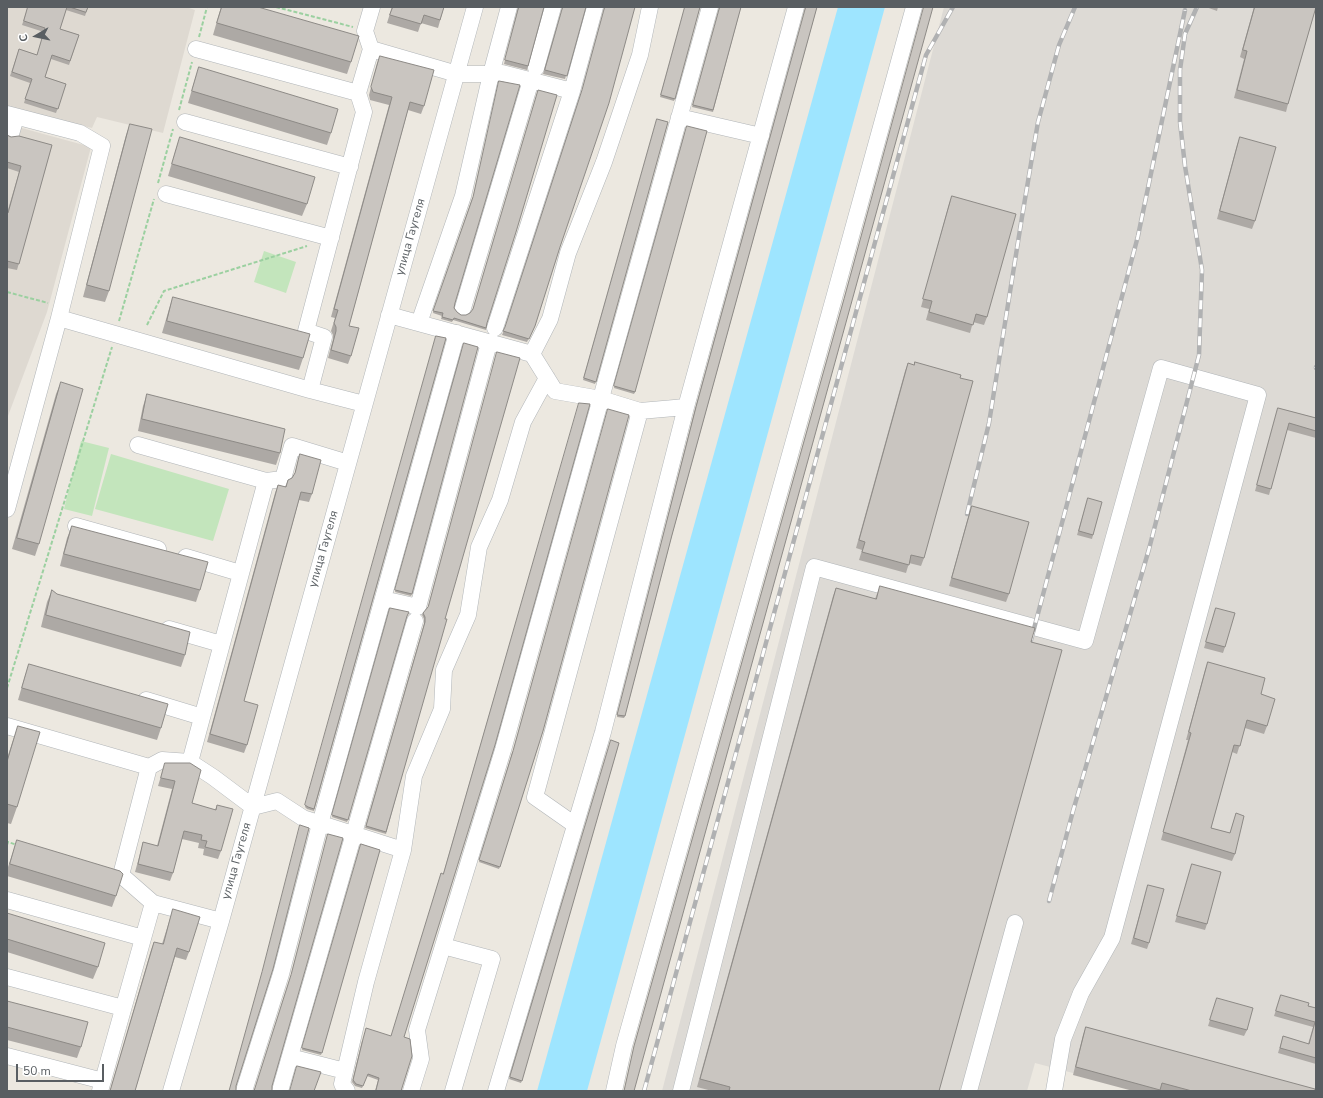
<!DOCTYPE html>
<meta charset="utf-8">
<style>
body{margin:0}
#map{position:relative;width:1323px;height:1098px;overflow:hidden;background:#ece8e0;font-family:"Nunito Sans",sans-serif}
canvas{display:block}
.frame{position:absolute;inset:0;border:8px solid #595e62;pointer-events:none}
.north{position:absolute;left:16px;top:16px;width:40px;height:40px;-webkit-text-stroke:3px #fff;paint-order:stroke;rotate:261deg;font-size:11px;font-weight:700;line-height:16px;text-align:center;color:#595e62}
.north::after{content:'';display:block;margin:auto;width:14px;height:18px;background:#595e62;clip-path:polygon(50% 0,100% 100%,50% 72%,0 100%)}
.scale{position:absolute;left:16px;top:1064px;width:88px;height:18px;box-sizing:border-box;border:2px solid #595e62;border-top:0;padding-left:5px;font-size:12px;line-height:14px;white-space:nowrap;color:#595e62;-webkit-text-stroke:3px #fff;paint-order:stroke}
</style>
<div id="map">
<canvas width="1323" height="1098"></canvas>
<div class="frame"></div>
<div class="north">С</div>
<div class="scale">50 m</div>
</div>
<script>
const context = document.querySelector('canvas').getContext('2d');
context.lineJoin = 'round';
function fillPath(path, color) {
  context.fillStyle = color;
  context.fill(path, 'evenodd');
}
function stroke(path, color, width, dash) {
  context.strokeStyle = color;
  context.lineWidth = width;
  context.lineCap = dash ? 'butt' : 'round';
  context.setLineDash(dash || []);
  context.stroke(path);
}
function label(font, color, halo, rows, align = 'center') {
  context.font = font + ' "Nunito Sans",sans-serif';
  context.lineWidth = 3;
  context.setLineDash([]);
  context.textBaseline = 'middle';
  context.strokeStyle = halo;
  context.fillStyle = color;
  for (const [text, x, y, turn = 0] of rows) {
    context.save();
    context.translate(x, y);
    context.rotate((+turn || 0) * Math.PI / 180);
    context.textAlign = isNaN(turn) ? turn : align;
    if (halo) context.strokeText(text, 0, 0);
    context.fillText(text, 0, 0);
    context.restore();
  }
}
fillPath(new Path2D(`
 M944 7H1316V1091H1141L1035 1063 1027 1091H662Z`), '#dddad5');
fillPath(new Path2D(`
 M7 7H186L195 10 163 133 97 117 92 128 7 107Z
 M7 124 91 147 47 312 8 416H7Z`), '#ded9d1');
fillPath(new Path2D(`
 M264 251 296 262 286 293 254 282Z
 M81 441 109 448 92 516 64 509Z
 M111 454 229 489 213 541 95 509Z`), '#c3e5bc');
fillPath(new Path2D(`
 M838 7H885L587 1091H537Z`), '#9ee5ff');
const minor = new Path2D(`
 M372 7 365 31 371 49 457 74H491L502 73 572 91 595 7
 M196 49 358 93
 M536 68 553 7
 M7 114 80 133 102 146 59 318 310 390
 M679 117 761 136
 M185 122 350 167
 M11 134 16 117
 M166 194 331 238
 M463 308 531 80
 M389 315 532 354 555 391 601 399 640 411
 M419 323 463 196 491 74 509 7
 M495 328 572 91
 M532 354 550 319 568 253 604 162 640 55 650 7
 M364 404 310 390 324 337 306 331 364 112 358 93 371 49
 M138 445 266 481
 M7 509 59 318
 M76 526 158 549
 M186 557 240 573
 M383 599 418 607 489 343
 M169 629 221 644
 M146 700 202 717
 M7 726 149 767 121 875 153 903
 M190 762 266 481 283 479 292 446 348 463
 M149 767 162 760 190 762 213 777 253 807 277 801 303 818 403 850 414 776 442 709 444 670 468 615 479 547 500 500 523 422 547 378
 M575 825 535 797 640 411 686 407
 M7 900 143 938
 M443 946 503 750 710 7
 M7 977 123 1008
 M7 1056 103 1081
 M290 1057 345 1071
 M100 1091 153 903 221 921
 M171 1091 221 921 475 7
 M244 1091 281 974 320 824 457 333
 M280 1091 415 621
 M347 1091 342 1084 366 982 403 850
 M411 1091 421 1059 417 1030 443 946 492 959 453 1091
 M496 1091 603 732 686 407 796 7
 M614 1091 624 1046 834 298 914 7
 M681 1091 814 567 1085 641 1161 368 1258 395 1112 938 1081 993 1063 1039 1054 1091
 M969 1091 1015 923`);
stroke(minor, '#b1b5b8', 17);
stroke(new Path2D(`
 M276 7 353 27
 M199 37 207 7
 M179 110 192 62
 M158 183 173 129
 M7 292 48 303
 M119 321 154 199
 M147 325 164 291 307 246
 M7 688 112 347
 M7 845 8 842 17 845`), '#9bd0a0', 2, [4, 2]);
stroke(minor, '#fff', 16);
const rail = new Path2D(`
 M1316 368V367
 M967 514 989 423 1022 217 1038 122 1059 45 1075 7
 M1031 640 1138 236 1185 10
 M1049 901 1073 811 1149 549 1199 355 1202 270 1185 166 1180 122V70L1185 34 1197 7
 M644 1091 926 55 953 7`);
stroke(rail, '#b0b1b2', 4.5);
stroke(rail, '#fff', 3, [9]);
fillPath(new Path2D(`
 M28 7H88L85 16 66 10 60 29 79 35 69 65 51 59 45 77 66 84 56 113 24 103 30 83 10 76 19 49 37 55 44 32 22 25Z
 M221 7H258L351 62 347 74 213 35Z
 M392 7H444L438 28 421 23 418 32 387 23Z
 M518 7H544L527 70 504 64 518 9Z
 M562 7H586L565 79 543 74 562 10Z
 M604 7H635L535 326 527 342 502 335 505 328 581 94 604 10Z
 M685 7H700L674 101 660 97Z
 M719 7H741L713 112 692 107 719 10Z
 M805 7H817L672 535 625 716 624 718 617 717 695 409 805 10Z
 M1206 7H1218L1217 11Z
 M1254 7H1316L1288 104 1286 112 1234 98 1244 59 1240 57Z
 M380 56 424 106 421 114 408 110 349 326 351 356 348 364 328 358 333 339V335L331 331 335 318 331 317 389 105 370 100 369 95 377 64Z
 M199 67 331 133 327 145 188 103 195 79Z
 M657 119 668 122 595 384 583 380Z
 M130 124 109 291 105 302 83 297 126 135Z
 M686 128 635 392 634 394 614 388Z
 M7 135 11 137 52 145 17 270 7 268V213L19 172 7 168Z
 M180 137 307 204 302 216 168 176 176 149Z
 M1240 137 1255 221 1252 229 1217 219 1237 145Z
 M952 196 987 317 984 325 973 322 970 333 926 320 929 309 921 307 949 204Z
 M472 199 455 303 454 308 457 312 461 315 487 323 486 330 453 320 452 322 441 319 442 316 433 313Z
 M173 297 303 358 299 370 162 333 169 309Z
 M436 336 446 338 314 811 307 809 305 807Z
 M463 345 412 594 411 596 395 592Z
 M908 363 924 558 921 566 909 563 906 573 859 560 862 550 856 548 905 371Z
 M61 382 39 544 35 556 12 549 56 394Z
 M147 394 280 453 276 465 138 431 143 406Z
 M1278 408 1316 418V438L1287 430 1269 495 1255 491Z
 M300 454 312 494 309 502 299 500 244 701 247 745 244 753 207 742 275 493 278 485 285 487 288 480 292 478 294 476Z
 M1088 498 1093 535 1092 539 1077 535Z
 M972 506 1009 594 1006 602 949 586 969 514Z
 M72 526 200 590 196 602 60 566 67 538Z
 M880 586 1031 642 939 1091H712L697 1087 833 596 836 588 875 599Z
 M52 590 57 594 185 655 181 667 41 627 47 602Z
 M390 608 408 614 406 618 347 822 332 817Z
 M1216 608 1225 647 1223 653 1204 648Z
 M423 613 445 619 386 834 365 828 424 624V619L422 615Z
 M1208 662 1261 694 1267 726 1264 734 1245 728 1237 754 1232 752 1211 828 1230 833 1236 813 1235 854 1232 861 1161 840 1188 740H1186L1205 670Z
 M29 664 161 728 157 740 18 700 25 676Z
 M18 726 17 807 11 824 7 823V758L12 743Z
 M543 731 499 869 479 862 512 753Z
 M611 740 619 743 521 1083 509 1079Z
 M165 763 192 803 215 810 217 805 221 851 218 859 203 855 204 849 198 848 199 843 182 839 173 873 170 881 135 872 141 850 143 842 157 846 172 789 158 786Z
 M17 840 116 896 112 907 7 876V870Z
 M361 844 380 850 321 1055 302 1050Z
 M1192 864 1207 924 1205 930 1175 922Z
 M1148 885 1149 943 1147 949 1131 944Z
 M173 909 189 952 186 960 175 957 135 1091H110L151 950 154 942 162 944Z
 M7 913 98 967 93 979 7 952Z
 M1281 995 1308 1006 1316 1008V1064L1278 1053 1283 1036 1308 1044 1313 1027 1274 1016Z
 M1217 998 1247 1030 1244 1036 1208 1026Z
 M7 1001 81 1047 77 1058 7 1040Z
 M1086 1027 1315 1091H1133L1073 1075 1083 1035Z
 M391 1036 404 1037 401 1091H375L378 1080 367 1076 362 1088 355 1086 352 1082 362 1041Z`), '#ada9a5');
const building = new Path2D(`
 M28 7H67L60 29 79 35 70 61 52 55 45 77 66 84 58 109 25 99 32 79 12 72 19 49 37 55 45 28 24 21Z
 M70 7H88L86 12Z
 M222 7H258L359 36 351 62 217 23Z
 M393 7H444L440 20 424 15 421 24 390 15Z
 M519 7H544L528 66 505 60Z
 M563 7H586L567 76 545 70Z
 M605 7H635L609 103 560 247 535 326 529 339 503 331 505 327 582 90Z
 M685 7H700L675 99 661 95Z
 M720 7H741L713 110 693 105Z
 M806 7H817L672 535 625 716 617 715 696 407Z
 M924 7H933L634 1091H624L634 1046 844 299Z
 M1255 7H1316L1288 104 1237 90 1247 51 1243 50Z
 M380 56 434 70 424 106 410 102 349 326 359 328 351 356 331 350 336 331V327L334 323 338 310 334 309 392 97 373 92 371 87Z
 M199 67 338 109 331 133 192 91Z
 M499 81 520 85 455 303 454 308 457 312 461 315H466L470 313 473 309 538 90 557 95 516 232 487 323 486 328 454 318 453 320 442 317 443 313 433 311 473 197Z
 M657 119 668 122 596 382 584 378Z
 M130 124 152 129 109 291 87 285Z
 M687 126 707 131 635 392 614 386Z
 M7 135 11 137 19 136 52 145 19 264 7 261V213H8L21 166 7 162Z
 M180 137 315 177 307 204 172 164Z
 M1240 137 1276 147 1255 221 1220 211Z
 M952 196 1016 214 987 317 976 314 973 325 929 312 932 301 923 299Z
 M173 297 310 334 303 358 167 321Z
 M436 336 446 338 314 809 308 807 305 805Z
 M464 343 478 347 412 594 395 590Z
 M497 352 520 358 445 619H447L386 832 366 826 425 622V617L423 613 428 607Z
 M915 362 961 375 960 378 973 381 924 558 911 555 909 565 862 552 865 542 859 540 908 363 914 365Z
 M61 382 83 389 39 544 17 538Z
 M147 394 285 429 280 453 142 419Z
 M579 403 590 404 495 745 404 1037 410 1039 412 1056 401 1091H377L376 1090 379 1078 368 1074 363 1086 356 1084 353 1080 363 1039 366 1028 391 1036 441 873 443 874Z
 M1278 408 1316 418V431L1289 423 1271 489 1257 485Z
 M608 409 629 415 543 731 500 867 479 860 513 751Z
 M300 454 321 460 312 494 301 492 244 701 258 705 247 745 210 734 278 485 286 487 288 480 292 478 295 473Z
 M1088 498 1102 502 1093 535 1079 531Z
 M972 506 1029 522 1009 594 952 578Z
 M72 526 208 562 200 590 64 554Z
 M880 586 1035 628 1031 642 1062 650 939 1091H729L730 1087 700 1079 836 588 876 599Z
 M52 590 57 594 190 632 185 655 46 615Z
 M390 608 409 612 407 616 348 820 332 815Z
 M1216 608 1235 613 1225 647 1206 642Z
 M1208 662 1265 678 1261 694 1275 699 1267 726 1247 720 1240 746 1234 745 1211 828 1230 833 1236 813 1244 816 1235 854 1163 832 1191 733 1189 732Z
 M29 664 168 704 161 728 22 688Z
 M18 726 40 732 17 807 7 804V762Z
 M611 740 619 743 522 1081 510 1077Z
 M165 763H190L201 770 192 803 216 810 217 805 233 809 221 851 205 847 207 841 201 840 202 835 184 831 173 873 138 864 143 842 158 846 175 781 161 778Z
 M300 825 309 828 273 969 236 1086V1091H229L262 972Z
 M328 834 343 838 272 1086V1091H254L291 975Z
 M17 840 120 871 123 874 116 896 10 864Z
 M361 844 380 850 322 1053 302 1048Z
 M1192 864 1221 872 1207 924 1177 916Z
 M1148 885 1164 889 1149 943 1134 938Z
 M173 909 200 917 189 952 177 948 135 1091H110L154 942 163 944Z
 M7 913 105 943 98 967 7 939Z
 M1281 995 1309 1003 1308 1006 1316 1008V1058L1280 1048 1283 1036 1309 1044 1315 1022 1276 1011Z
 M1217 998 1253 1008 1247 1030 1210 1020Z
 M7 1001 88 1022 81 1047 7 1027Z
 M1086 1027 1315 1089V1091H1192L1162 1083 1160 1090 1076 1067Z
 M297 1066 321 1072 314 1091H290Z`);
fillPath(building, '#c9c5c0');
stroke(building, '#8d8a86', 1);
label('12px', '#595e62', '#fff', [
 ["улица Гаугеля",411,237,-74],
 ["улица Гаугеля",324,549,-74],
 ["улица Гаугеля",237,861,-74]
]);
</script>
